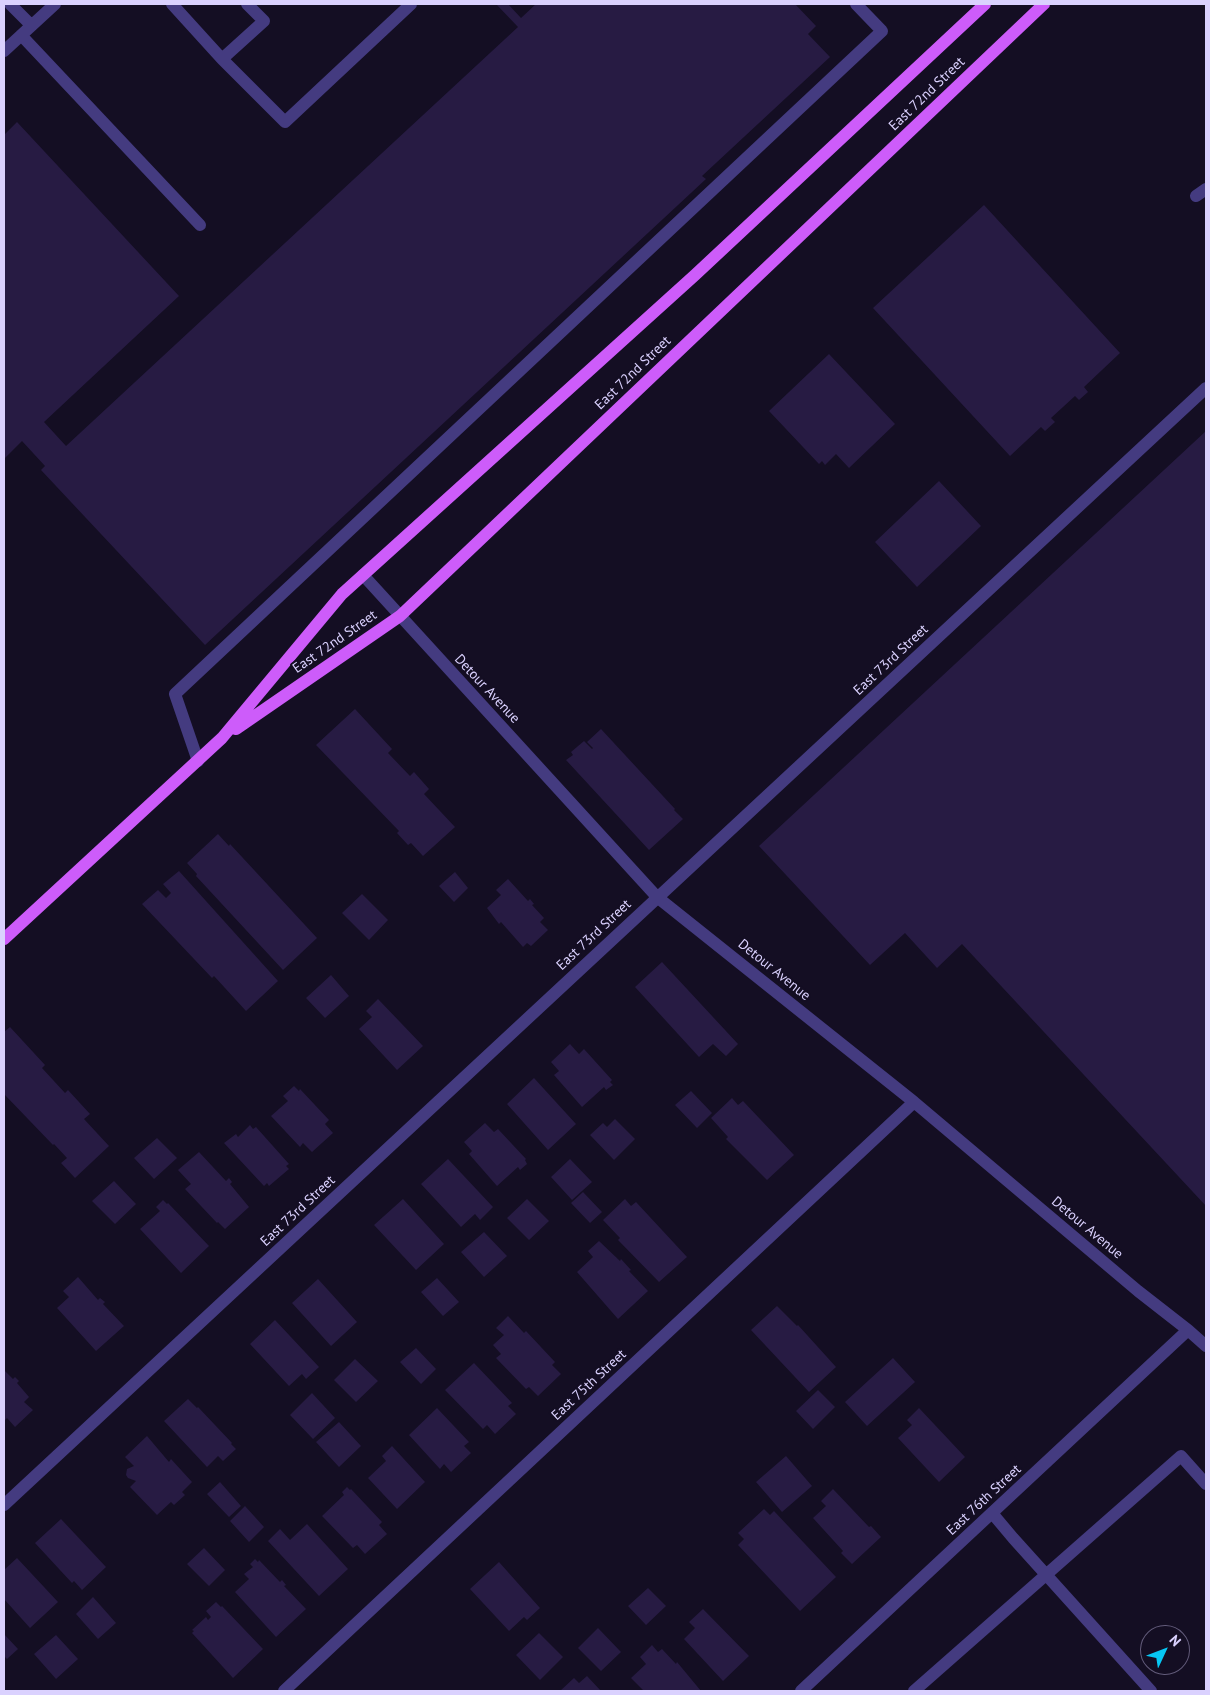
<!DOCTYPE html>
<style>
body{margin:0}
#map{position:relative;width:1210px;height:1695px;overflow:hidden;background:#140e23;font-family:"PT Sans",sans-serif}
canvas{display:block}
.frame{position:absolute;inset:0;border:5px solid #dad1fe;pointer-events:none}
.north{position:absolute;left:1140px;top:1625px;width:50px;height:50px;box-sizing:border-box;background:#140e23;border:1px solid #635c7b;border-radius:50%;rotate:47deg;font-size:14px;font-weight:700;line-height:20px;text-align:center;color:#dad1fe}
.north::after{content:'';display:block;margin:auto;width:18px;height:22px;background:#07c7f4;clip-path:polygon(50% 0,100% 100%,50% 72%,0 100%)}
</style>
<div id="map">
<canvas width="1210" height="1695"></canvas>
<div class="frame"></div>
<div class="north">N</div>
</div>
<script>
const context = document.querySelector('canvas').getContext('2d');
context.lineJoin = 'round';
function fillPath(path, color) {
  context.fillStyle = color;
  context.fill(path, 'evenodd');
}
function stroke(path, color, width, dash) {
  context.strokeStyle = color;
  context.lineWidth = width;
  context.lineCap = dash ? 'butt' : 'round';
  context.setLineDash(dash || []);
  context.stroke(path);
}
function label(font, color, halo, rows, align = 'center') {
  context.font = font + ' "PT Sans",sans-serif';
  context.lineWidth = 4;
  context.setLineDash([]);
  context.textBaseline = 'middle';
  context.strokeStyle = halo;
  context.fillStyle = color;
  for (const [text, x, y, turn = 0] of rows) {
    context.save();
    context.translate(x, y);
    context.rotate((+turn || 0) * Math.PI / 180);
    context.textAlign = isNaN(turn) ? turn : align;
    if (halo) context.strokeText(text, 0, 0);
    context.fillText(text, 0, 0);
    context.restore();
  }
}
fillPath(new Path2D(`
 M496 4H508L521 18 536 4H795L816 26 808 34 830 57 702 176 706 179 205 645 41 470 45 466 22 441 4 459V135L17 122 179 296 44 422 66 446 518 27Z
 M984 205 1120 353 1084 387 1088 392 1079 400 1075 396 1051 418 1055 422 1045 431 1041 427 1010 456 873 308Z
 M829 354 895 424 849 468 836 454 825 465 822 461 819 464 769 411Z
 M1206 431V1206L962 944 937 968 905 933 870 965 759 846Z
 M939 481 981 526 917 587 875 542Z
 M355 709 392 749 388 753 410 776 414 772 429 789 424 794 455 827 423 856 411 843 408 845 397 833 399 831 316 745Z
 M601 729 675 809 674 810 683 819 649 850 566 760 573 755 571 752 584 741 592 749 593 748 587 742Z
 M218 834 229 846 230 844 317 938 283 970 196 876 197 874 187 863Z
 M179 871 278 981 246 1011 214 976 212 978 142 904 158 890 166 898 171 893 163 884Z
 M455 872 468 888 454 902 439 886Z
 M508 879 528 901 530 899 534 904 532 905 544 918 540 922 548 930 531 946 527 943 523 947 501 922 499 924 487 908 501 895 496 890Z
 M362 894 388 920 369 940 342 913Z
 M662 962 738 1044 726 1056 713 1044 699 1057 635 987Z
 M331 975 349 996 325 1018 306 998Z
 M378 999 423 1046 397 1070 359 1029 372 1017 366 1011Z
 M10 1027 45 1065 42 1068 65 1093 68 1090 90 1114 84 1119 109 1146 75 1178 61 1163 67 1158 54 1144 53 1145 4 1094V1032Z
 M570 1044 579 1054 584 1049 612 1080 610 1082 613 1085 606 1090 604 1087 582 1107 554 1075 559 1071 551 1062Z
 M534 1078 576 1124 548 1150 507 1104Z
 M294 1086 299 1091 300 1089 329 1120 325 1124 333 1133 312 1152 303 1143 300 1147 271 1116 288 1101 283 1096Z
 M691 1091 712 1113 697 1128 675 1105Z
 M732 1098 738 1105 743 1101 794 1155 767 1180 726 1139 728 1137 711 1118Z
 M615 1119 635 1139 614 1160 590 1135 603 1123 607 1127Z
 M485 1123 494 1132 498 1129 526 1159 525 1160 527 1164 520 1170 518 1167 497 1186 469 1154 472 1151 464 1142Z
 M250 1125 253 1129 256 1127 289 1164 286 1166 289 1169 269 1186 267 1183 264 1186 224 1143 236 1134 238 1137Z
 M157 1138 177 1158 154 1179 134 1158Z
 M199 1152 226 1181 229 1178 232 1182 230 1184 249 1207 225 1229 218 1222 217 1223 185 1189 191 1184 178 1170Z
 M448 1159 493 1207 480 1220 475 1214 461 1227 421 1184Z
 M570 1159 592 1182 572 1200 551 1177Z
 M114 1181 136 1204 115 1224 92 1201Z
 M583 1192 602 1212 590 1223 571 1203Z
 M403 1199 444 1244 416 1270 374 1225Z
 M527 1199 549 1221 529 1240 507 1218Z
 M625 1199 631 1206 636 1202 687 1257 659 1282 618 1240 620 1238 603 1220Z
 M163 1200 167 1204 168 1203 209 1246 181 1273 140 1229 160 1211 156 1207Z
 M484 1232 507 1256 484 1277 461 1252Z
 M599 1241 620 1261 621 1259 631 1270 629 1271 648 1291 618 1319 577 1272 593 1257 588 1251Z
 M78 1277 98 1300 100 1298 105 1302 103 1304 124 1326 96 1351 57 1308 69 1297 63 1291Z
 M437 1278 459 1302 443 1316 421 1292Z
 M318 1279 357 1322 331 1346 292 1303Z
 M777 1306 797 1326 798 1325 836 1367 809 1392 751 1330Z
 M508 1316 524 1333 526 1331 555 1362 552 1365 561 1374 538 1396 529 1387 526 1389 496 1358 501 1354 493 1345 504 1335 496 1328Z
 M275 1320 319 1367 306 1379 302 1374 289 1386 250 1344Z
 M416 1348 436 1369 421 1384 400 1362Z
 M893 1358 915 1382 867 1426 845 1402Z
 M355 1359 378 1381 356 1402 334 1380Z
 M474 1363 512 1403 508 1406 516 1414 495 1434 487 1425 483 1429 445 1390Z
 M4 1370 13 1379 15 1377 19 1381 17 1383 29 1397 24 1402 33 1410 15 1427 7 1418 4 1421Z
 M818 1390 835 1407 813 1429 796 1411Z
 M312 1393 335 1418 313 1439 290 1415Z
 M188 1399 197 1408 198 1407 232 1443 231 1444 236 1449 223 1461 218 1456 207 1467 164 1421Z
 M437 1408 469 1442 464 1446 471 1453 451 1472 444 1464 440 1469 409 1435Z
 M919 1408 965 1457 939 1482 898 1438 912 1425 907 1420Z
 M339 1422 361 1446 339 1467 316 1442Z
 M147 1436 169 1462 171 1459 192 1482 182 1492 185 1495 174 1505 171 1502 157 1515 130 1487 136 1481 128 1478 126 1475 127 1469 134 1466 125 1457Z
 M392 1446 425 1482 397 1509 368 1478 386 1461 382 1456Z
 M786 1456 812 1486 782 1512 756 1482Z
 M220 1482 241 1506 229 1517 207 1494Z
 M347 1487 350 1490 351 1489 382 1522 379 1525 387 1534 365 1554 357 1545 353 1548 322 1516 344 1495 342 1492Z
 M833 1489 869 1527 871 1526 881 1537 852 1564 841 1553 843 1551 813 1518 826 1506 821 1501Z
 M245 1506 264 1527 249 1542 230 1521Z
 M764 1509 770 1515 774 1511 836 1577 800 1611 738 1545 744 1539 738 1533Z
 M61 1519 106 1567 82 1590 74 1581 72 1583 35 1543Z
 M307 1524 348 1569 319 1596 268 1541 280 1529 290 1540Z
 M204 1548 225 1570 209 1586 187 1564Z
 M17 1558 58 1602 30 1628 4 1599V1570Z
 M255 1559 258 1562 259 1560 280 1582 282 1580 286 1585 284 1586 306 1609 276 1637 235 1592 249 1579 244 1574 253 1567 250 1564Z
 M499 1562 540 1608 527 1620 524 1617 509 1631 470 1589Z
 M648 1588 666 1606 646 1625 628 1606Z
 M93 1597 116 1623 98 1639 76 1614Z
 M216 1602 221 1607 222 1606 263 1649 233 1678 192 1633 194 1631 192 1630 206 1617 208 1620 211 1617 206 1611Z
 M703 1609 749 1656 723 1681 684 1639 695 1628 689 1622Z
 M598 1628 621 1652 601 1671 578 1648Z
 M539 1633 563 1657 540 1680 516 1655Z
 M4 1634 18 1649 7 1659 4 1656Z
 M56 1635 78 1659 56 1679 34 1654Z
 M652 1645 658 1652 662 1649 676 1664 677 1662 701 1691H644L631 1678 646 1664 640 1657Z
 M587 1676 601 1691H560L574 1678 579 1683Z`), '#271b43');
stroke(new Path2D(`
 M10 4 31 25
 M172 4 222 59 285 122 411 4
 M21 35 200 225
 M4 51 55 4
 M222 59 264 21 247 4
 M1196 196 1206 189
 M363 575 657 897 914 1102 1138 1291 1188 1330 1206 1346
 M198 761 175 694 882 31 856 4
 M4 1505 1206 388
 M992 1513 1013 1538 1151 1691
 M284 1691 914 1102
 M801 1691 1188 1330
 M914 1691 1181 1456 1206 1484`), '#443b80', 12);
stroke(new Path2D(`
 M236 729 400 616 1044 4
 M4 939 222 738 342 594 695 275 985 4`), '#cd5cfa', 12);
label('14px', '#dad1fe', '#140e23', [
 ["East 72nd Street",927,94,-44],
 ["East 72nd Street",633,373,-44],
 ["East 72nd Street",335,642,-35],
 ["East 73rd Street",891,660,-43],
 ["Detour Avenue",487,689,47],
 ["East 73rd Street",594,935,-43],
 ["Detour Avenue",774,970,39],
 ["East 73rd Street",298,1211,-43],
 ["Detour Avenue",1087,1228,40],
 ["East 75th Street",589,1385,-43],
 ["East 76th Street",984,1500,-43]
]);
</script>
